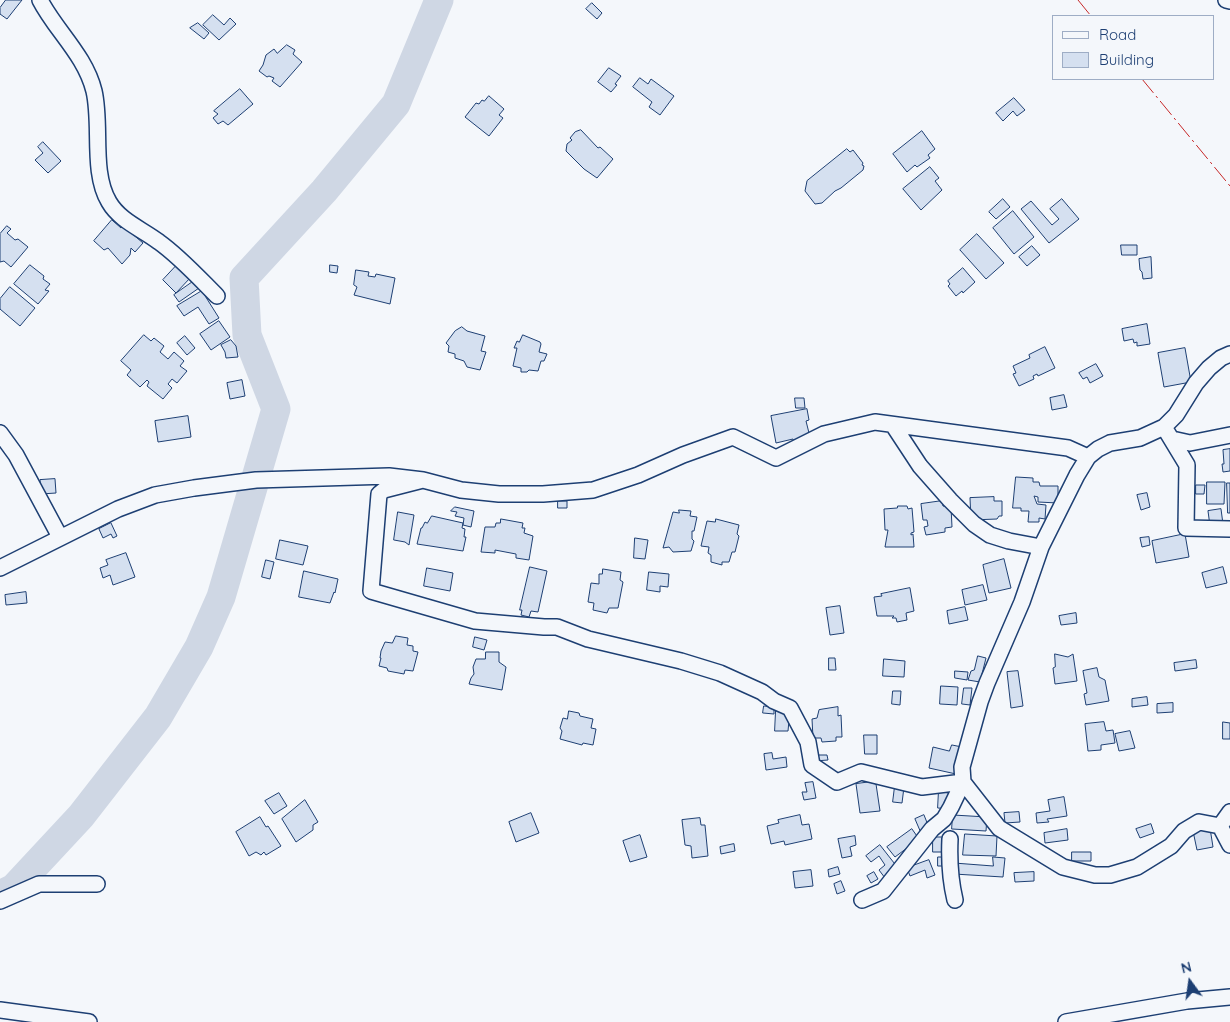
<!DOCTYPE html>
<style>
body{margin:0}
#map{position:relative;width:1230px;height:1022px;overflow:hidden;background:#f4f7fb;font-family:Quicksand,sans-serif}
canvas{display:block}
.legend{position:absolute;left:1052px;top:15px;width:162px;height:65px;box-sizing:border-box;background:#f4f7fb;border:1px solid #9eadc5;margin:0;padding:6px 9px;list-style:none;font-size:15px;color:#1d3f73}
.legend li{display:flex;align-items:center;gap:10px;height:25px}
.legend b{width:25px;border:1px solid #9eadc5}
.north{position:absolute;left:1165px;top:957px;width:50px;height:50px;-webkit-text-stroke:4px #f4f7fb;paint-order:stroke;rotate:346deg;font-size:14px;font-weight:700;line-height:20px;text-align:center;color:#1d3f73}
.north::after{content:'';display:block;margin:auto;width:18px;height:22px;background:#1d3f73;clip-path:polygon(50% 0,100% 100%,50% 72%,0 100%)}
</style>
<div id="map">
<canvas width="1230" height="1022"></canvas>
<ul class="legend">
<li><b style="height:6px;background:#f4f7fb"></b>Road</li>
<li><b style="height:14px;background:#d5e0f0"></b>Building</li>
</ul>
<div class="north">N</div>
</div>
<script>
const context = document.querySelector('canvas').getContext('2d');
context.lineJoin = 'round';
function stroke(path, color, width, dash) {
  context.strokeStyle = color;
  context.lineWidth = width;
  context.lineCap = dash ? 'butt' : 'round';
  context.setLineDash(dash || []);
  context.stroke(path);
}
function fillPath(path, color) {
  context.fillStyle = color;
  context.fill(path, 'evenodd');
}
stroke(new Path2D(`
 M0 895 14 888 81 816 158 717 199 647 221 597 276 409 247 335 244 278 324 191 396 104 439 0`), '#cfd7e4', 29);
const building = new Path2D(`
 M6 0H22L7 19 0 14V8Z
 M592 3 602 13 597 19 586 9Z
 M213 15 224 25 230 18 236 24 219 40 203 25Z
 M198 23 209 33 204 39 190 28Z
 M287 45 295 50 293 54 302 62 280 87 272 81 274 78 269 76 267 77 259 71 263 65 266 55 274 49 277 53Z
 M609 68 621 76 615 84 617 85 611 92 598 82Z
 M640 78 648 84 651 79 674 96 660 115 649 107 652 102 633 87Z
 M240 89 253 104 228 125 223 121 218 124 213 118 218 114 214 111Z
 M489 96 504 109 499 115 503 118 489 136 465 117 476 103 479 104 482 100 484 101Z
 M1014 98 1025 110 1017 116 1013 111 1003 121 996 113Z
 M581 130 598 148 600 147 613 159 597 178 584 169 566 151 567 144 572 140 570 138 575 132Z
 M922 131 935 149 928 155 930 158 917 167 915 165 907 172 893 154Z
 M43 142 61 161 48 173 35 160 43 153 38 147Z
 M847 149 850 152 853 150 863 163 862 165 864 166 863 170 841 188 835 191 822 203 815 204 805 191 807 181Z
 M930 167 939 178 935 181 942 190 921 210 903 189Z
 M1003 199 1010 207 996 219 989 212Z
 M1062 199 1079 219 1049 243 1021 209 1031 201 1052 225 1059 219 1050 209Z
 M1013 211 1034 237 1014 254 993 228Z
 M112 220 121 228 123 226 143 243 135 252 131 248 130 255 122 264 108 248 104 250 94 241Z
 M7 226 11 229 7 233 15 240 18 239 28 247 11 267 4 261 0 262V234Z
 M977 234 1004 263 986 279 960 250Z
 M1121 245H1137V255H1122Z
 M1032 246 1040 255 1027 266 1019 257Z
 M1151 257 1152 278 1143 279 1142 272 1140 270 1139 259Z
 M30 265 44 276 43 279 50 284 45 290 49 291 38 304 14 284Z
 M177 265 190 278 176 293 163 280Z
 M330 265 338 266 337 273 330 272Z
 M963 268 975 282 963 293 962 291 956 296 948 286 950 284 948 281Z
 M356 270 369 272 368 276 375 277 376 274 395 278 390 304 354 295 357 287 354 285Z
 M194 281 199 288 179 302 174 295Z
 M10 287 35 308 20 326 0 309V299Z
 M202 291 219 318 209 324 198 307 184 316 177 306Z
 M219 321 230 337 211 350 200 334Z
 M1147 324 1150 344 1137 346V342L1134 343 1133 339 1124 341 1122 329Z
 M462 327 467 331 485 336 481 351 486 352 480 370 467 367 464 361 455 358V354L448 352 449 346 446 343 455 331Z
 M144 335 151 341 154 338 164 346 160 352 168 359 174 352 184 361 180 366 187 371 177 383 172 379 168 384 172 388 163 399 147 386 149 382 147 380 140 387 127 375 131 370 121 361Z
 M523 335 540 342 541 344 539 352 547 354 544 361H541L538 371 529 370 527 372H521V368L513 366 517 348H514L517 341 519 342Z
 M185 336 195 348 187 355 177 343Z
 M231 340 236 346 238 357 226 358 225 352 221 345Z
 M1045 347 1055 368 1038 376 1037 374 1033 376 1034 379 1019 386 1013 374 1016 373 1013 366 1030 358 1029 355Z
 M1185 348 1191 382 1164 387 1158 353Z
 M1096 364 1103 376 1090 383 1087 377 1083 379 1079 373Z
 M242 380 245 396 230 399 227 383Z
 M1064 395 1067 407 1052 410 1050 398Z
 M795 398H804L805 408H796Z
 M807 409 809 420 806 421 810 437 794 442 793 439 776 443 771 416Z
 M188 416 191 437 158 442 155 421Z
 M1230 449V471L1223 472 1222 464H1224L1223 450Z
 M1016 477 1033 478V482H1039L1040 486H1058V503L1038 502V497L1034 496 1037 504 1046 505 1045 519 1039 518V522H1028L1029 511H1021V508H1013Z
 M55 479 56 493 41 494 40 480Z
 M1207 482H1225L1224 504H1207Z
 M1227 483H1230V513H1228Z
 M1196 485H1205L1204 494H1196Z
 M1147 493 1150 507 1141 510 1137 495Z
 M994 497V501H1002V516H999L997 519 971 520 970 498Z
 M558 501H567V508H558Z
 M942 501 943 506 951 507 952 527 945 528V532L926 535 924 527 928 526 927 520H923L921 504Z
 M898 506H907L908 509 912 508 914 532 911 533V535L913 534 914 547H885L888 530H885L884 509 897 508Z
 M455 507 474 511 471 527 463 525 464 518 455 516 457 512 451 511Z
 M1221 509 1223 524 1210 526 1208 511Z
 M679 510 691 511 690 516 697 517 694 531H692V539L694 541 691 551 673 552 669 547 663 548 673 512 679 513Z
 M398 512 414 515 409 545 405 542 394 540Z
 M432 516 463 523 462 528 465 529 464 537H466L463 551 417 544 421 528H422L425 522 427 523Z
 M501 519 523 523 522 528H525L524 533 533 536 529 560 516 558V554L495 550V553L481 552 485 527H495L496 523H500Z
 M716 519 739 525 737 534 739 536 735 552H732L729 562H722V565L711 562V555L708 553 709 547 701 546 707 521 715 522Z
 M111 523 117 536 113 538 111 534 103 538 99 529Z
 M1185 534 1189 557 1156 563 1152 541Z
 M1149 537 1150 545 1142 547 1140 538Z
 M635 538 648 540 645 559 634 558Z
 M280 540 308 546 303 565 276 559Z
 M126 553 135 577 113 585 110 575 103 578 100 568 108 565 106 560Z
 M1004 559 1011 588 989 593 983 565Z
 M266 560 274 562 270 579 262 577Z
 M530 567 547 571 538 612 531 611 529 617 521 615 522 610H520Z
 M1223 567 1227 583 1206 588 1202 573Z
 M427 568 453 573 450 591 424 586Z
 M603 569 621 572 620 580 623 582 618 608H609L607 613 593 610 594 603 588 602 591 583 599 584V574H602Z
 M304 571 338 579 335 593 334 592 330 603 299 597Z
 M649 572 669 574 668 587 660 586V592L647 590Z
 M983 585 987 600 965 605 962 590Z
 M910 588 914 611 906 613 907 620 897 622 896 618H892L894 616H877L874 597 882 596 881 594Z
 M26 592 27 603 6 605 5 595Z
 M840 606 844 633 830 635 826 608Z
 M965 607 968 620 949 624 947 611Z
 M1076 613 1077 623 1061 625 1059 616Z
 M396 636 408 638 407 645 413 646V651L418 652 413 671 405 670 404 674 388 671 387 668 379 666 381 658H380L381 651 385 642 392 643Z
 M475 637 487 640 484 650 473 647Z
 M486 652H499V662L506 667 502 690 469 684 471 678 474 674 473 667 476 659H485Z
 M1055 654 1068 657 1073 654 1077 681 1055 684 1053 668 1055 667Z
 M978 656 986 658 980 682 968 680 971 671 974 670Z
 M829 658H835L836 670H829Z
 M884 659 905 661 904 677 883 676Z
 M1196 660 1197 668 1175 671 1174 663Z
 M1097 668 1099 677 1105 680 1109 701 1086 705 1084 694 1087 693 1083 671Z
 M955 671 968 672 967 680 955 678Z
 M1018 671 1023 706 1011 708 1007 672Z
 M941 686 958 687 957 705 940 704Z
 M964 688H972L970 705 962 704Z
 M893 691H901L900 705 892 704Z
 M1147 697 1148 705 1132 707V699Z
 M1173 703V712L1157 713V704Z
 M764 706 774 707V714L763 713Z
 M838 707V716L841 715 842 737H836V741L822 742 821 738H813L812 719 817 718 819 710Z
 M776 710H790L788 731H775Z
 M569 711 579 713 580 716 593 719 591 728 596 729 593 745 583 743 582 745 560 739 562 731 560 728 563 718 567 719Z
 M1104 722 1106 731 1113 730 1115 743 1101 745V750L1088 751 1085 724Z
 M1223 722 1230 723V739H1223Z
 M1130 731 1135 748 1119 751 1115 734Z
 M864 735H877V754H865Z
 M952 745 962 747 956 774 929 768 933 747 949 751Z
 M772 753 773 759 786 757 787 767 766 770 764 754Z
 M814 755H827L828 760 815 761Z
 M813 782 816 798 804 800 802 792H807L805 783Z
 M869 782 876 784 880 811 860 813 856 784Z
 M895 786 904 787 902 803 893 802Z
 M939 789 950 790 949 809 938 808Z
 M279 793 287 806 274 814 265 801Z
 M1064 797 1067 816 1047 819 1049 822 1037 823 1036 813 1050 811 1048 800Z
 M305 800 318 822 313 825V830L296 842 282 819Z
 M1019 812 1020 822 1005 823 1004 813Z
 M531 813 539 833 516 842 509 822Z
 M800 815 802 825 809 824 812 839 785 845 784 841 771 844 767 826 779 823 778 820Z
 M924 815 930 830 921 833 915 819Z
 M953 815 987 817 986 831 952 829Z
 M260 817 266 827 268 826 281 846 266 855 264 852 261 855 256 852 249 856 236 832Z
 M700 818 701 825H705L708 856 692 858 691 846 685 845 682 820Z
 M1151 824 1154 833 1140 838 1136 829Z
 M1210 828 1213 847 1197 850 1193 831Z
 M912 829 919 839 895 857 887 847Z
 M1067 829 1068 840 1045 843 1044 833Z
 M965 834 997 836 996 856 963 855Z
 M640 835 647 857 630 862 623 841Z
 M855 836 856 845 850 847 852 856 842 858 838 839Z
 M933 837H946L945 852H933Z
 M734 844 735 851 721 854 720 847Z
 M880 845 898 868 885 878 879 870 885 865 879 856 871 862 866 856Z
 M1072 852H1091V861H1072Z
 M938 857H944V866H938Z
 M993 857 1005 858 1003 877 954 874V863L993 866Z
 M929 860 935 875 927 878 925 870 910 876 907 868Z
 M838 867 840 874 829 877 828 870Z
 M811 870 813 886 795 888 793 872Z
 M874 872 878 879 871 883 867 876Z
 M1034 872V881L1015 882 1014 873Z
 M841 881 845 891 837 894 834 884Z`);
fillPath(building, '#d5e0f0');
stroke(building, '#1d3f73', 1);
const minor = new Path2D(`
 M40 0C56 31 85 55 94 91 102 125 91 172 109 202 120 221 142 229 159 242 180 257 199 278 217 296
 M1226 0 1230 1
 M893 425 920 466 950 500 974 524 990 535 1009 541 1041 547
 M1164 427 1187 465 1186 528 1230 529
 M0 433 16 455 60 537
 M1172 439 1190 443 1230 435
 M423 480 384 490 379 494 371 591 475 621 544 627H557L588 639 681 661 720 673 762 692 774 701 790 708 808 742 812 765 837 782 861 772 922 787 963 782 999 828 1063 867 1095 875H1110L1137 867 1171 846 1184 831 1199 822 1220 826 1230 845
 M0 568 118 509 155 495 194 488 256 480 389 476 423 480 461 490 499 494H543L593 490 638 475 683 455 733 437 776 458 824 434 875 422 1068 448 1088 457
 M1220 826 1230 812
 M950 839C949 860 950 879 955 900
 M862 900 883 891 932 829 944 819 951 807 963 782 962 767 980 702 987 683 1022 602 1041 547 1077 475 1088 457 1098 449 1110 443 1140 438 1164 427 1176 415 1196 383 1209 368 1221 358 1230 354
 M0 901 39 884H97
 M0 1010 89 1022
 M1066 1022 1187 1001 1230 997`);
stroke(minor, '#1d3f73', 18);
stroke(minor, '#f4f7fb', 15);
stroke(new Path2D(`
 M1078 0 1091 16
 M1142 79 1230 186`), '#c62828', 1, [18, 4, 2.5, 4]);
</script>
